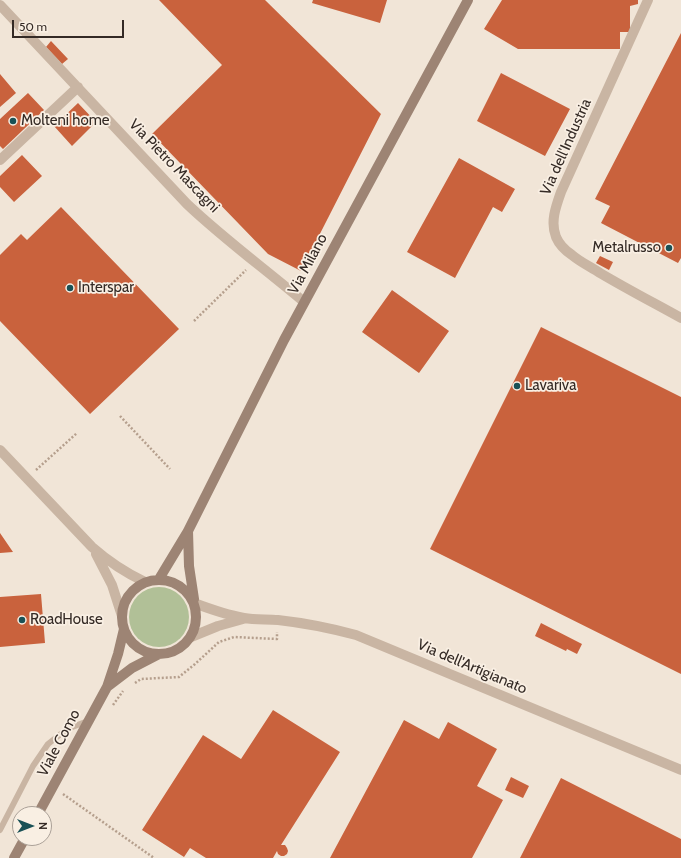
<!DOCTYPE html>
<style>
body{margin:0}
#map{position:relative;width:681px;height:858px;overflow:hidden;background:#f1e5d7;font-family:Cabin,sans-serif}
canvas{display:block}
.north{position:absolute;left:12px;top:806px;width:40px;height:40px;box-sizing:border-box;background:#f9efe3;border:1px solid #aaa097;border-radius:50%;rotate:90deg;font-size:11px;font-weight:700;line-height:16px;text-align:center;color:#342a25}
.north::after{content:'';display:block;margin:auto;width:14px;height:18px;background:#1a5156;clip-path:polygon(50% 0,100% 100%,50% 72%,0 100%)}
.scale{position:absolute;left:12px;top:20px;width:112px;height:18px;box-sizing:border-box;border:2px solid #342a25;border-top:0;padding-left:5px;font-size:12px;line-height:14px;white-space:nowrap;color:#342a25;-webkit-text-stroke:3px #f9efe3;paint-order:stroke}
</style>
<div id="map">
<canvas width="681" height="858"></canvas>
<div class="north">N</div>
<div class="scale">50 m</div>
</div>
<script>
const context = document.querySelector('canvas').getContext('2d');
context.lineJoin = 'round';
function fillPath(path, color) {
  context.fillStyle = color;
  context.fill(path, 'evenodd');
}
function stroke(path, color, width, dash) {
  context.strokeStyle = color;
  context.lineWidth = width;
  context.lineCap = dash ? 'butt' : 'round';
  context.setLineDash(dash || []);
  context.stroke(path);
}
function label(font, color, halo, rows, align = 'center') {
  context.font = font + ' Cabin,sans-serif';
  context.lineWidth = 3.5;
  context.setLineDash([]);
  context.textBaseline = 'middle';
  context.strokeStyle = halo;
  context.fillStyle = color;
  for (const [text, x, y, turn = 0] of rows) {
    context.save();
    context.translate(x, y);
    context.rotate((+turn || 0) * Math.PI / 180);
    context.textAlign = isNaN(turn) ? turn : align;
    if (halo) context.strokeText(text, 0, 0);
    context.fillText(text, 0, 0);
    context.restore();
  }
}
fillPath(new Path2D(`
 M129 617a30 30 0 1 1 60 0a30 30 0 1 1-60 0Z`), '#b1c097');
fillPath(new Path2D(`
 M159 0H265L381 114 301 271 268 254 152 134 222 65Z
 M313 0H387L380 23 312 3Z
 M502 0H638V4L630 6V32H620V49H518L484 29Z
 M681 33V258L678 263 601 223 610 206 595 199Z
 M51 41 68 59 62 64 46 47Z
 M501 73 570 109 545 156 477 121Z
 M0 74 16 93 0 107Z
 M28 93 44 110 3 149 0 146V119Z
 M78 103 96 122 72 146 54 126Z
 M22 155 42 176 14 202 0 187V176Z
 M459 158 515 189 502 212 493 207 455 278 407 252Z
 M61 207 179 329 90 414 0 321V255L21 234 27 240Z
 M600 256 613 262 609 270 596 263Z
 M392 290 449 331 419 373 362 332Z
 M541 327 681 397V674L430 549Z
 M0 533 13 552 0 553Z
 M41 594 45 643 0 647V597Z
 M541 623 582 644 577 654 567 649 566 651 535 636Z
 M273 710 340 752 281 845H285L287 848 288 851 287 854 284 856H281L278 854 277 851 273 858H206L190 848 184 857 142 830 203 735 241 759Z
 M404 720 439 739 448 722 497 749 477 786 503 800 472 858H330Z
 M511 777 529 786 523 798 505 790Z
 M561 778 681 839V858H520Z`), '#c9623d');
stroke(new Path2D(`
 M194 321 246 270
 M120 416 170 469
 M36 470 77 433
 M135 683 141 679 179 677 195 664 219 642 234 637 277 639V632
 M113 705 123 691
 M63 794 154 858`), '#b59f8d', 2.5, [2, 2]);
stroke(new Path2D(`
 M0 830 33 766 48 744 67 729 88 721`), '#c9b5a3', 6);
stroke(new Path2D(`
 M648 0 561 192C556 206 550 222 556 237 559 244 566 251 572 255 580 262 591 267 600 273 627 289 654 303 681 318
 M0 5 187 204C224 239 265 269 304 302
 M0 160 78 87
 M0 450 92 547C109 562 124 572 145 582
 M96 554 112 585 122 616
 M194 603C210 609 227 615 244 618 255 620 267 619 278 620 305 623 330 628 356 635L681 770
 M191 637 218 626 243 619`), '#c9b5a3', 10);
stroke(new Path2D(`
 M188 531 189 566 194 599
 M159 579 188 531 284 340 468 0
 M122 617a37 37 0 1 1 74 0a37 37 0 1 1-74 0Z
 M107 687 132 668 159 654
 M38 814 107 687 118 654 124 629
 M14 858 25 838`), '#9d8474', 10);
for (const [x, y, r, color] of [
 [13,121,4,"#1a5156"],
 [669,248,4,"#1a5156"],
 [70,288,4,"#1a5156"],
 [517,386,4,"#1a5156"],
 [22,620,4,"#1a5156"]
]) {
  const dot = new Path2D();
  dot.arc(x, y, r, 0, 2 * Math.PI);
  context.fillStyle = color;
  context.fill(dot);
  stroke(dot, '#f9efe3', 1.5);
}
label('15px', '#342a25', '#f9efe3', [
 ["Molteni home",21,121],
 ["Metalrusso",661,248,"right"],
 ["Interspar",78,288],
 ["Lavariva",525,386],
 ["RoadHouse",30,620]
], 'left');
label('15px', '#342a25', '#f9efe3', [
 ["Via dell'Industria",566,147,-66],
 ["Via Pietro Mascagni",174,166,46],
 ["Via Milano",308,264,-62],
 ["Via dell'Artigianato",472,667,23],
 ["Viale Como",59,743,-62]
]);
</script>
